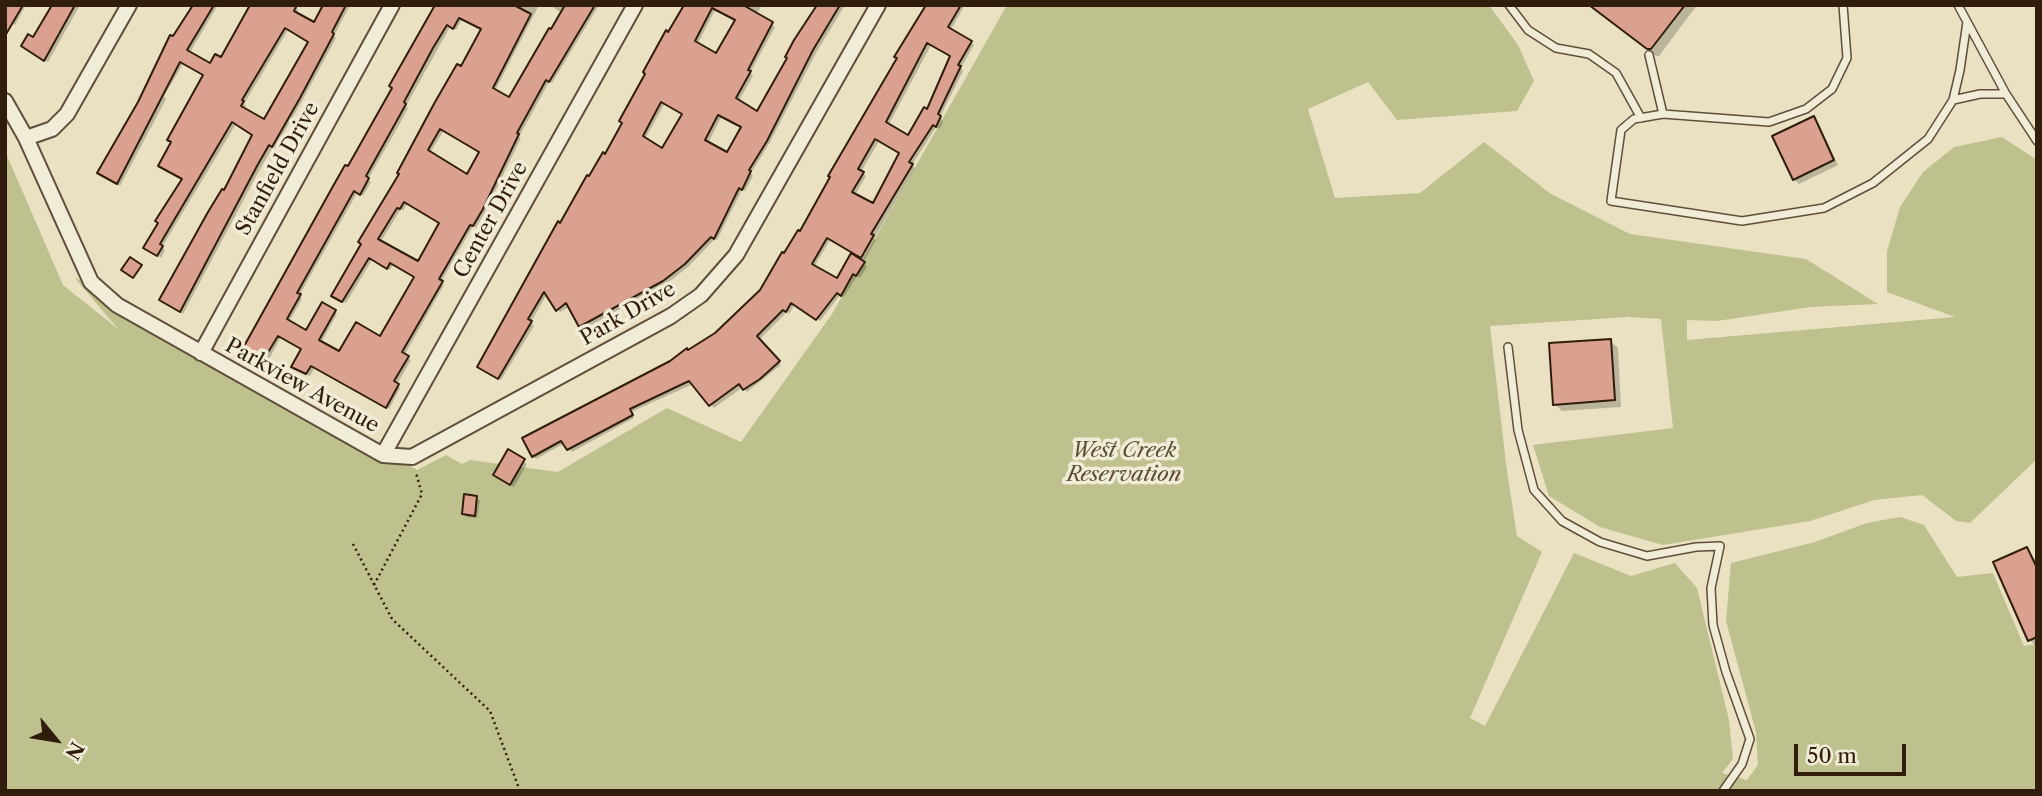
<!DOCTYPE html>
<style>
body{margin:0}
#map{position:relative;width:2042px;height:796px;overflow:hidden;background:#e9e1c2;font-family:"Libre Caslon Text",serif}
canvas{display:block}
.frame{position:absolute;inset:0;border:7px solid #311d0b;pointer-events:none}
.north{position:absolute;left:21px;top:705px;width:70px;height:70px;-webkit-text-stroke:5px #f1ecd7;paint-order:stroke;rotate:120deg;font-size:19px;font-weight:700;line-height:28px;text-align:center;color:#311d0b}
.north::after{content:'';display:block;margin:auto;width:24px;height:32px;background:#311d0b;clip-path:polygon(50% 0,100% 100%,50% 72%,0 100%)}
.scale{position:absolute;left:1794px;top:744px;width:112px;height:32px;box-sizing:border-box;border:4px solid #311d0b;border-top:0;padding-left:9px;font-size:21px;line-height:24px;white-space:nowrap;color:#311d0b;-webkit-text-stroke:5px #f1ecd7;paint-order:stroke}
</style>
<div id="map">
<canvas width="2042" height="796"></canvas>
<div class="frame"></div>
<div class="north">N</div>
<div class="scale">50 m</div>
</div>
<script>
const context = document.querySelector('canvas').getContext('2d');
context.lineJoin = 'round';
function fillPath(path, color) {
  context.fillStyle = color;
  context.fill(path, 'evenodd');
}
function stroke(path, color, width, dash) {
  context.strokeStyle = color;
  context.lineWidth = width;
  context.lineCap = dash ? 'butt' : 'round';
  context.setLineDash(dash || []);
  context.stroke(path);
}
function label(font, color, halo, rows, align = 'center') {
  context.font = font + ' "Libre Caslon Text",serif';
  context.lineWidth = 7;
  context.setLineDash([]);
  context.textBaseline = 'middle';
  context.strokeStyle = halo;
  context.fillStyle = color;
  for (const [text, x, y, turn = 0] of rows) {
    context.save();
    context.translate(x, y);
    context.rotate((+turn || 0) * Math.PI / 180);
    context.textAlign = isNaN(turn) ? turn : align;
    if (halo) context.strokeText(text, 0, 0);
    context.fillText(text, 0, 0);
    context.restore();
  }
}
fillPath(new Path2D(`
 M1007 5H1489L1518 45 1534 81 1517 111 1397 120 1368 82 1308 109 1335 198 1420 193 1484 142 1551 194 1630 234 1806 259 1878 304 1811 307 1717 321 1687 320V340L1955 317 1887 292V251L1900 207 1923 172 1954 147 2002 137 2037 160V459L1970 523 1956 521 1922 495 1874 500 1810 521 1663 545 1600 527 1549 496 1533 445 1673 428 1661 319 1628 317 1490 326 1506 464 1517 536 1542 552 1470 718 1485 726 1574 553 1631 576 1675 563 1697 588 1729 720 1733 759 1722 773 1747 780 1758 765 1756 732 1726 621 1731 563 1815 542 1867 523 1900 517 1924 525 1957 577 1993 573 2024 646 2037 644V791H5V151L63 285 118 329 74 277 417 470 446 455 462 464 470 460 558 472 667 408 741 442 832 314Z`), '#bec18e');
fillPath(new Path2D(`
 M6 5H26L15 25 5 19Z
 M55 5H80L48 62 26 49Z
 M192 5H218L189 54 211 65 222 60 295 7 298 10 296 14 315 25 325 5H350L334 36 336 38 302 101 275 148 273 147 260 169 183 314 161 300 225 193 254 135 236 124 162 247 165 250 161 258 148 250 183 180 163 168 205 76 183 64 164 96 166 99 120 186 103 176 174 39 194 7ZM288 30 309 42 265 122 244 109 246 106 244 104Z
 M437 5H539L495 91 510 99 560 12 550 5H599L552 83 549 82 519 137 521 138 485 212 476 228 473 226 441 282 444 285 404 356 411 360 397 384 400 388 389 409 315 367 310 376 296 369 303 350 281 337 268 361 248 351ZM462 19 482 30 336 298 346 303 372 260 390 270 393 265 415 278 381 338 340 353 321 343 337 314 334 311 307 333 289 322 302 299 299 296 357 193 363 196 371 182 368 179 398 127 408 108 406 106 450 27 456 30ZM444 130 481 153 468 177 430 153ZM407 204 441 223 419 263 380 243 401 209 403 211Z
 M686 5H762L756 15 775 27 750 73 753 76 738 102 757 113 819 5H845L816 53 769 144 751 173 753 176 745 191 742 190 717 240 715 239 688 267 666 284 584 329 570 306 560 312 547 294 531 322 534 326 501 380 482 369 561 225 605 156ZM715 10 737 21 716 56 697 45ZM665 103 684 114 663 150 645 139ZM722 116 743 128 728 155 708 143Z
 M928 5H965L950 31 974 45 961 68 963 71 940 117 943 121 940 129 936 127 912 165 915 168 874 238 876 240 863 263 867 267 860 278 857 276 844 297 840 295 820 321 795 304 789 314 787 312 759 340 781 365 747 392 743 387 714 408 693 384 631 412 634 418 572 452 565 443 536 459 533 456 716 334 761 291 818 202ZM931 45 951 57 928 111 908 137 888 126ZM879 141 901 154 873 206 855 195 866 176 861 172ZM830 240 853 253 837 280 814 267Z
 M1589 5H1697L1659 56H1656Z
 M1814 118 1819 124 1838 165 1799 184 1794 179Z
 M1610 341 1618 348 1621 407 1562 411 1555 404Z
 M509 452 527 464 514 487 499 478Z
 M476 498 480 501 477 518 467 517 463 514Z
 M2027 549 2037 562V647L2030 640Z`), '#0003');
const building = new Path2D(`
 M5 5H23L5 36Z
 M52 5H75L44 61 21 46 28 34 33 37Z
 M193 5H214L187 50 210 63 215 54 221 57 250 5H297L294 11 314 22 323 5H346L332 32 334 34 300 98 272 147 269 145 257 166 180 312 159 300 208 212 222 189 224 190 252 135 232 122 160 244 163 246 157 256 143 248 158 223 155 221 182 179 158 166 171 142 167 140 203 75 180 62 117 184 97 173 138 102 170 35 173 36ZM285 28 308 42 264 119 241 106 244 101 242 100Z
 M435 5H514L531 14 493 88 509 97 549 28 551 29 565 5H595L549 82 546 80 517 133 519 134 483 209 473 226 470 225 439 279 443 281 402 352 409 356 394 381 399 384 386 408 311 366 306 374 291 367 301 349 278 336 264 359 243 348 332 188 345 165 348 166 392 88 389 86ZM459 18 481 29 461 66 457 64 435 102 397 173 399 174 358 242 361 244 331 296 342 302 369 258 387 269 390 263 414 277 380 336 356 322 339 351 319 340 336 310 322 302 306 330 287 319 301 294 297 293 354 191 360 195 369 178 366 176 395 124 406 104 404 102 433 48 447 25 453 29ZM440 129 479 152 467 174 428 150ZM404 202 439 223 418 261 378 239 397 208 400 209Z
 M684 5H743L773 22 748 70 751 71 736 98 757 111 787 58 785 57 794 40 817 5H840L813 50 767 141 749 170 751 171 742 190 739 188 714 239 711 237 685 264 663 281 579 327 566 303 556 311 544 292 528 319 532 321 498 379 477 367 558 221 560 223 587 175 589 176 603 152 605 154 622 123 619 121 645 74 643 72 666 30 668 32ZM712 8 735 20 716 53 695 41ZM661 102 682 114 662 148 643 136ZM718 115 741 127 727 152 705 140Z
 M926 5H961L948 27 972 41 958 65 961 66 938 114 941 116 936 127 933 125 909 162 913 164 871 234 874 235 861 258 827 238 812 264 837 278 851 253 865 262 856 276 853 274 841 296 837 293 816 320 791 303 786 312 783 310 757 336 780 361 760 379 743 390 739 384 709 406 689 381 630 409 633 415 567 450 561 441 532 457 522 438 670 361 687 348 688 350 715 333 760 290 782 252 784 253 798 230 800 231 830 177 828 176 897 58 894 57ZM927 43 950 56 927 109 924 107 908 135 886 122ZM875 139 899 153 873 203 852 192 864 172 858 169Z
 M1589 5H1685L1651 49H1647Z
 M1814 116 1834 160 1793 180 1772 136Z
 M130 257 142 265 133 278 121 270Z
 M1611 339 1615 400 1553 405 1549 343Z
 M508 449 525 459 510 485 493 475Z
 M464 494 477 496 475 516 462 514Z
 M2027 547 2037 568V637L2028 641 1993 562Z`);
fillPath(building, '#dba190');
stroke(building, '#311d0b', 2);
const lane = new Path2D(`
 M1509 5 1528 30 1556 48 1589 54 1616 73 1641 118
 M1843 5 1847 58 1832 89 1806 109 1769 122 1663 114 1634 119 1621 130 1611 201 1742 221 1824 208 1873 183 1928 139 1953 100 1960 70 1967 22
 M1958 5 2006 94 2037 141
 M1649 55 1663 114
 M1953 100 1980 94H2006
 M1508 347 1518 430 1534 490 1562 521 1600 542 1647 556 1696 547 1720 546 1711 588 1713 625 1726 672 1750 739 1742 764 1723 791`);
const street = new Path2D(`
 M5 101 26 138 91 282 117 305 383 455 412 457 671 316 701 295 736 255 878 5
 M26 138 52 129 67 114 129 5
 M201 353 392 5
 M383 455 635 5`);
stroke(lane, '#5f4e39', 10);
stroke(street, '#5f4e39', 18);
stroke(new Path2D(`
 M353 544 392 619 490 711 520 791
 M374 585 422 494 416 473`), '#311d0b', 2.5, [2, 3.5]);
stroke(lane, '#f1ecd7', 7);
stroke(street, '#f1ecd7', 14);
label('21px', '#311d0b', '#f1ecd7', [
 ["Stanfield Drive",278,169,-61],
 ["Center Drive",491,220,-61],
 ["Park Drive",628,314,-30],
 ["Parkview Avenue",302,386,29]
]);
label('italic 21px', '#5b4e32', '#f1ecd7', [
 ["West Creek",1124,451],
 ["Reservation",1124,475]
]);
</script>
